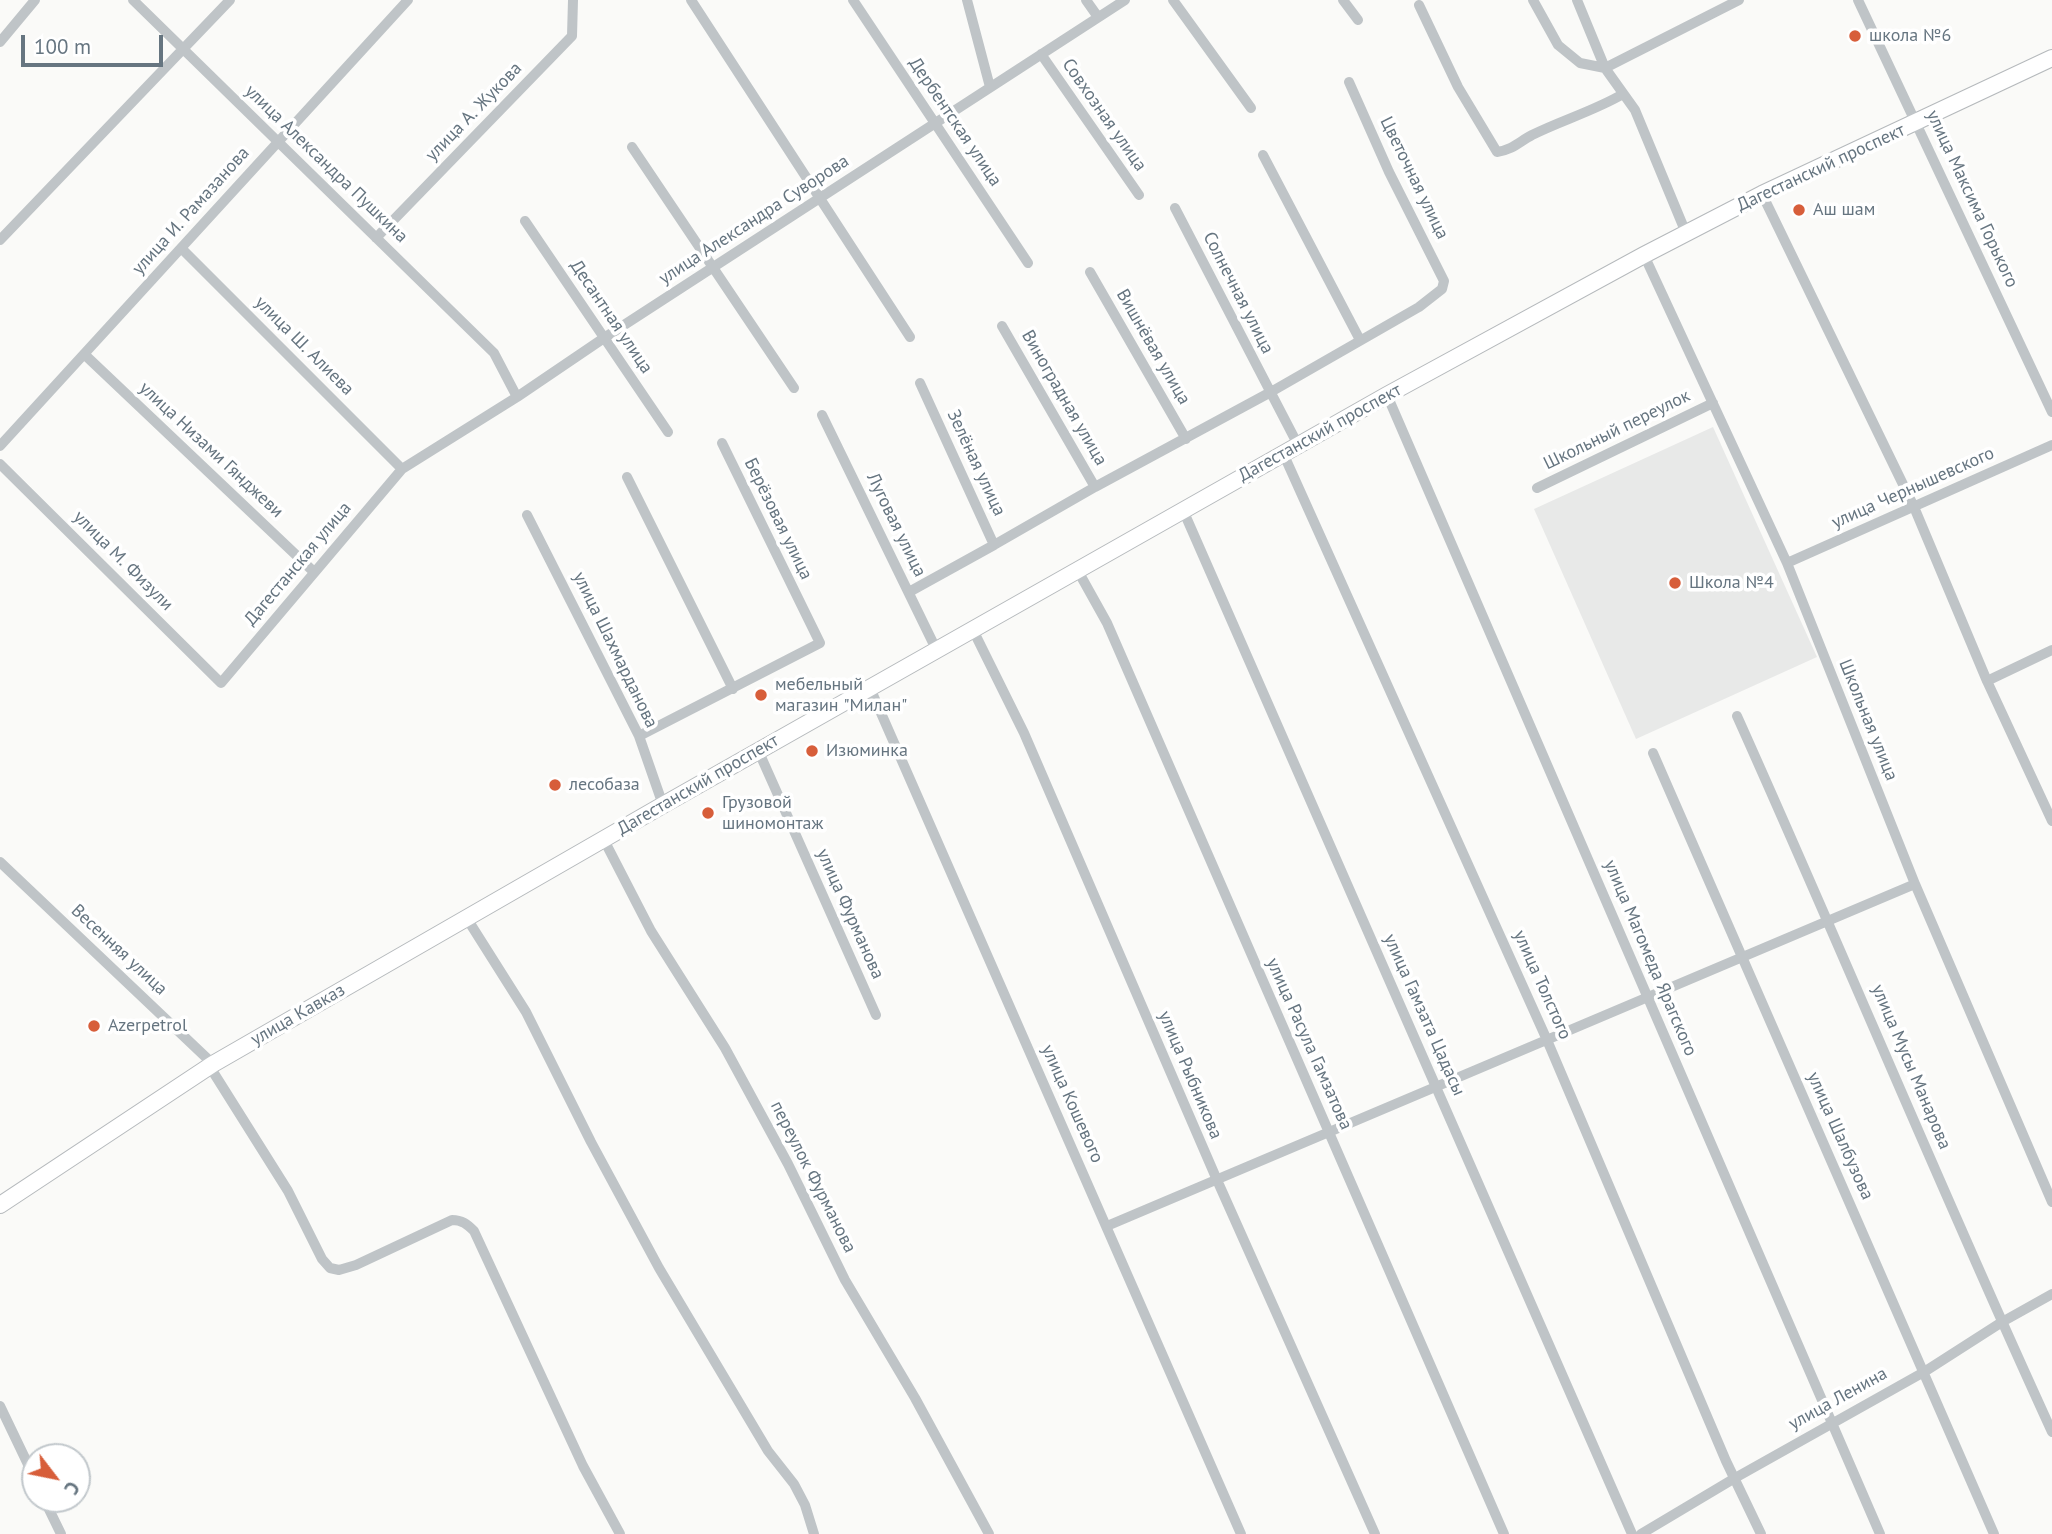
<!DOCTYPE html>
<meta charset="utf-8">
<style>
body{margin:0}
#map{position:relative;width:2052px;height:1534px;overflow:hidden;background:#fafaf8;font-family:"PT Sans",sans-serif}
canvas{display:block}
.north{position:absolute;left:21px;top:1443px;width:70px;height:70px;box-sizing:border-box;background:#fff;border:2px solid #c2c8cc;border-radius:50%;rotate:122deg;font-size:19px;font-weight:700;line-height:28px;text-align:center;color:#667580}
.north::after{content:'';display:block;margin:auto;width:24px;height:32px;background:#d75e3a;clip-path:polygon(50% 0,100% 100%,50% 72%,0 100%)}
.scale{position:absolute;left:21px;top:35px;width:142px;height:32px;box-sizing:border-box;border:4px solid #667580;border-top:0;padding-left:9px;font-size:21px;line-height:24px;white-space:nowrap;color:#667580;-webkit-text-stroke:5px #fff;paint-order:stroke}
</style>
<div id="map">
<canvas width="2052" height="1534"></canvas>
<div class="north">С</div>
<div class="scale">100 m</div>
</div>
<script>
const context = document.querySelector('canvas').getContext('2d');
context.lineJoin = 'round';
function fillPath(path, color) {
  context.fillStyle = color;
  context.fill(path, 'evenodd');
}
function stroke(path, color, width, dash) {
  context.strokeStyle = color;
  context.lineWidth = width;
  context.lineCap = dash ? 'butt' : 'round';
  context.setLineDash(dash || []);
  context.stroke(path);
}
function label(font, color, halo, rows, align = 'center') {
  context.font = font + ' "PT Sans",sans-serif';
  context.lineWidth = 7;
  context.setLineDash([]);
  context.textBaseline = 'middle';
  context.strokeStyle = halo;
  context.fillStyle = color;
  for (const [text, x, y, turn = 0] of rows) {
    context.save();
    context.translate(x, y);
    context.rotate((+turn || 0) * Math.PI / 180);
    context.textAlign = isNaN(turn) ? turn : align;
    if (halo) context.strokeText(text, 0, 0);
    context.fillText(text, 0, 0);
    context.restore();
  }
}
fillPath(new Path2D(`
 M1713 427 1817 657 1636 739 1534 509Z`), '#e8e9e8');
const highway = new Path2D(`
 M0 1205 213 1064 663 805 1387 395 1644 255 1762 194 2052 58`);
stroke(highway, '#b5b9bc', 18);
stroke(new Path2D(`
 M133 0 494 353 517 397
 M691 0 910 337
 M853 0 1028 263
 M967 0 990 87
 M1086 0 1098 17
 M1173 0 1251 108
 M1343 0 1358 20
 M1533 0 1558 45 1580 63 1605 68
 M1577 0 1605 68 1635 110 1686 233
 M1858 0 2052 412
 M1419 5 1458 87 1497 152C1512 150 1519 142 1532 135 1562 120 1594 111 1623 94
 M0 42 35 0
 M1041 54 1139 195
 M1605 68 1739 0
 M632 147 794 388
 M1263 155 1360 340
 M1762 194 1914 507 1987 681 2052 821
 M1175 208 1298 445
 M525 221 668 432
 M376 238 572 36 573 0
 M0 240 230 0
 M181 248 402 469
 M1644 255 1787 563 1915 884 2052 1202
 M1090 272 1186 439
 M1002 326 1095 487
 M84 354 314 572
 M1387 395 1880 1534
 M822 415 937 651
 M0 446 408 0
 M1283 453 1547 1040 1726 1461 1761 1534
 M0 464 221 683 402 469 517 397 604 338 1125 0
 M627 477 733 689
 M1537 488 1713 403
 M1183 510 1632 1534
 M527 515 639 736 663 805
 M994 545 1095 487 1269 393 1419 307 1442 289 1444 281 1441 275 1389 172 1349 82
 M1787 563 2052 445
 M1078 571 1107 623 1504 1534
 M909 592 994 545 920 383
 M973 630 1024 733 1217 1180 1375 1534
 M1987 681 2052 650
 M870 688 1241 1534
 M1737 716C1844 954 1943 1195 2052 1432
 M639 736 820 643 722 443
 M758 750 876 1015
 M1653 753 1994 1534
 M603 838 651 931 725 1048 788 1164 845 1280 915 1398 989 1534
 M0 862 213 1064
 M466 917 526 1012 591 1142 659 1268 768 1451 794 1484 805 1505 814 1534
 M210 1067 288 1191 322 1259 330 1268 339 1270 356 1265 452 1220C462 1220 467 1224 474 1231L583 1466 620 1534
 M1107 1226 1915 884
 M0 1406 35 1479
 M44 1499 61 1534
 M1641 1534 1735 1478 1924 1372 2002 1322 2052 1294`), '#bfc4c7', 10);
stroke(highway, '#fff', 16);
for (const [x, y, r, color] of [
 [1855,36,7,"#d75e3a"],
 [1799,210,7,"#d75e3a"],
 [1675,583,7,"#d75e3a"],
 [761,695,7,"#d75e3a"],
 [812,751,7,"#d75e3a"],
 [555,785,7,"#d75e3a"],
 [708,813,7,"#d75e3a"],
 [94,1026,7,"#d75e3a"]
]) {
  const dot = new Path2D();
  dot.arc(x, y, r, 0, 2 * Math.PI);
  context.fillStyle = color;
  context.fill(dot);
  stroke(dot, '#fff', 2.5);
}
label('18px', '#667580', '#fff', [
 ["школа №6",1869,36],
 ["Аш шам",1813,210],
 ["Школа №4",1689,583],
 ["мебельный",775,685],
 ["магазин \"Милан\"",775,706],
 ["Изюминка",826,751],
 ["лесобаза",569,785],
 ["Грузовой",722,803],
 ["шиномонтаж",722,824],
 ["Azerpetrol",108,1026]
], 'left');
label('18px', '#667580', '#fff', [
 ["улица А. Жукова",474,112,-46],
 ["Совхозная улица",1104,115,55],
 ["Дербентская улица",955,122,56],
 ["улица Александра Пушкина",326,164,44],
 ["Дагестанский проспект",1821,168,-25],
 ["Цветочная улица",1414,178,64],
 ["улица Максима Горького",1972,199,65],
 ["улица И. Рамазанова",191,211,-48],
 ["улица Александра Суворова",754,220,-33],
 ["Солнечная улица",1238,293,63],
 ["Десантная улица",611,317,56],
 ["улица Ш. Алиева",304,346,45],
 ["Вишнёвая улица",1153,347,60],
 ["Виноградная улица",1064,398,60],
 ["Школьный переулок",1617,430,-26],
 ["Дагестанский проспект",1320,433,-29],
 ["улица Низами Гянджеви",211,450,43],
 ["Зелёная улица",976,463,65],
 ["улица Чернышевского",1913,488,-24],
 ["Берёзовая улица",778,519,64],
 ["Луговая улица",896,525,64],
 ["улица М. Физули",123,561,45],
 ["Дагестанская улица",298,564,-50],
 ["улица Шахмарданова",615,650,64],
 ["Школьная улица",1868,720,68],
 ["Дагестанский проспект",698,785,-30],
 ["улица Фурманова",850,914,66],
 ["Весенняя улица",119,950,43],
 ["улица Магомеда Ярагского",1650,958,67],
 ["улица Толстого",1542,985,66],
 ["улица Кавказ",298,1015,-30],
 ["улица Гамзата Цадасы",1424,1015,66],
 ["улица Расула Гамзатова",1309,1044,66],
 ["улица Мусы Манарова",1911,1067,67],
 ["улица Рыбникова",1190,1075,67],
 ["улица Кошевого",1072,1104,66],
 ["улица Шалбузова",1840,1136,66],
 ["переулок Фурманова",813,1177,63],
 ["улица Ленина",1838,1399,-29]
]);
</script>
